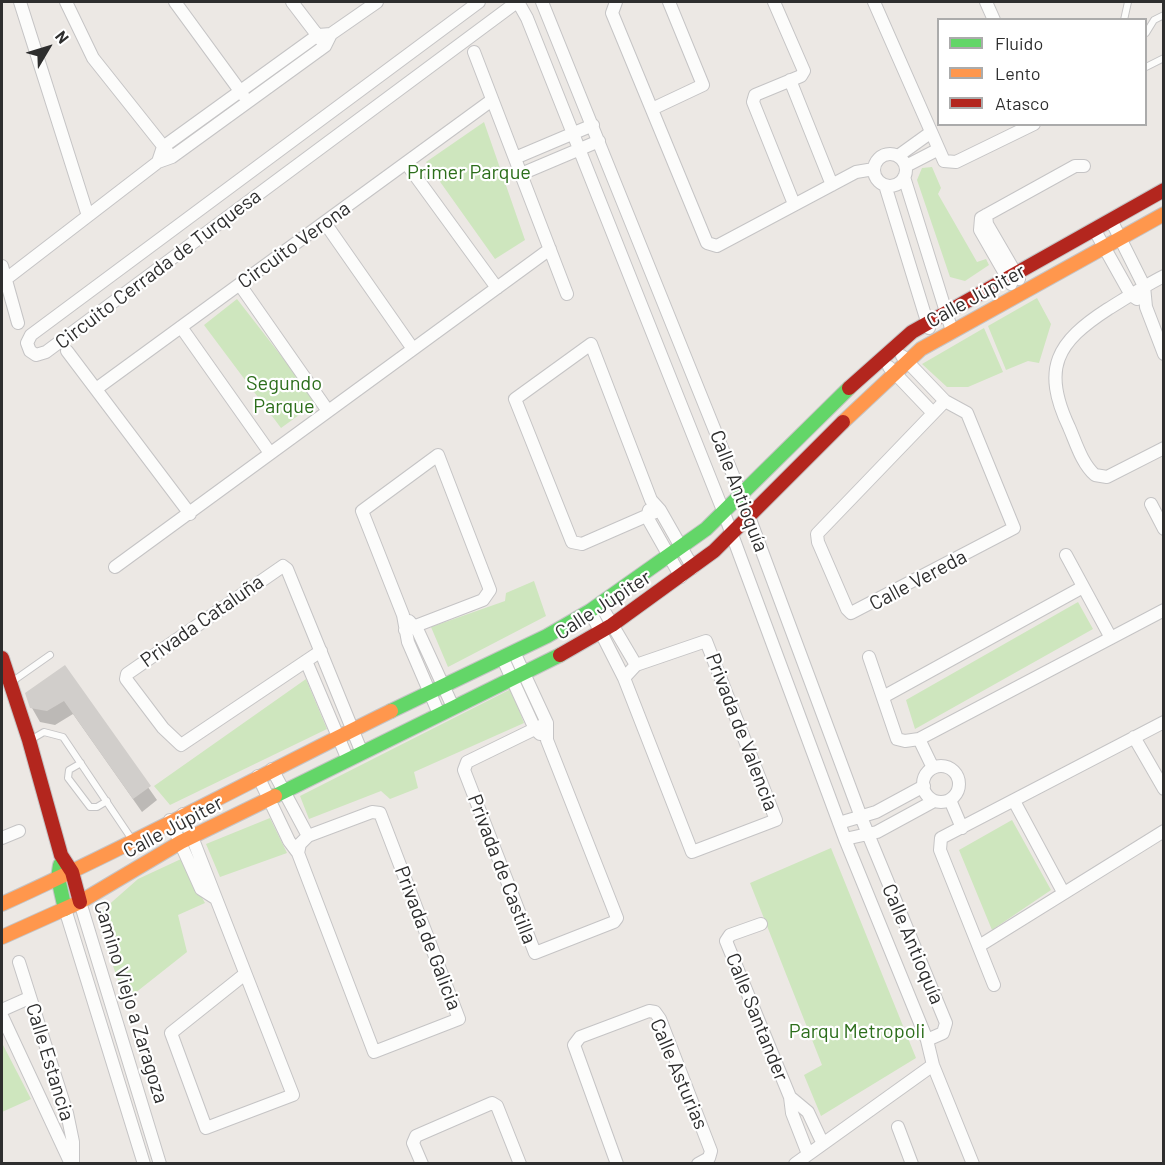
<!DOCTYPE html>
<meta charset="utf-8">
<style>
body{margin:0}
#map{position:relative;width:1165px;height:1165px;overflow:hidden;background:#ece8e4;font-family:Barlow,sans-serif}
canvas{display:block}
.frame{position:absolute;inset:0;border:3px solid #2e2e2e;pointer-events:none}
.legend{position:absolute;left:937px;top:18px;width:210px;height:108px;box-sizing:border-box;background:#fff;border:2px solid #ababab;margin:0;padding:8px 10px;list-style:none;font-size:18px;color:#2e2e2e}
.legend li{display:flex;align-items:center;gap:12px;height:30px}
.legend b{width:30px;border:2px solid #ababab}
.north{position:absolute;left:18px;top:18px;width:60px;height:60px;-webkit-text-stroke:4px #fff;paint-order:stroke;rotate:52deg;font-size:16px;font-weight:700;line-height:24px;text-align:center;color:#2e2e2e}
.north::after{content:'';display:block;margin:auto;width:21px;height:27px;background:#2e2e2e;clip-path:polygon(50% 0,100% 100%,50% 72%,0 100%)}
</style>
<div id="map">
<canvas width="1165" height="1165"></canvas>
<div class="frame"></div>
<ul class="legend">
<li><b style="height:8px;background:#63d668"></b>Fluido</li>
<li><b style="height:8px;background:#ff974d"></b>Lento</li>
<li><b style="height:8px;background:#b3261e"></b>Atasco</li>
</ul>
<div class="north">N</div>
</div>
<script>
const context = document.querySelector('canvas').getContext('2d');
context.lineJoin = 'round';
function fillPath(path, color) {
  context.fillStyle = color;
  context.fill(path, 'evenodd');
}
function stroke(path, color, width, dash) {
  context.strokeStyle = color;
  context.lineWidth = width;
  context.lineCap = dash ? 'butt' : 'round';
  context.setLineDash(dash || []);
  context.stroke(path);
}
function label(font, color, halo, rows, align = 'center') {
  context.font = font + ' Barlow,sans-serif';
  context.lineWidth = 4.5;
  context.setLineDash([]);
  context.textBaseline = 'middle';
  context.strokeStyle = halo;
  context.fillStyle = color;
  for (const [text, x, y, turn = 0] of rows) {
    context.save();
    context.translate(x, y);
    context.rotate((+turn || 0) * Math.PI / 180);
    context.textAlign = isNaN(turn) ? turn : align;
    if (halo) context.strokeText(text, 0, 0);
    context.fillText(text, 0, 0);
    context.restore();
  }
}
fillPath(new Path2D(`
 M484 122 525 240 495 259 426 162Z
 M932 167 941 188 938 194 977 262 986 259 989 265 965 281 950 277 917 180 922 168Z
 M1037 298 1051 324 1039 363 1028 361 1006 370 988 326Z
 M237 299 317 402 281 428 204 325Z
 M984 328 1003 372 968 387H947L922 364Z
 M534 581 546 616 448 667 431 627 505 601 506 593Z
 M1078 602 1093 629 915 729 906 700Z
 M306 679 327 729 170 805 154 786Z
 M511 689 524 723 414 772 418 788 390 799 381 791 309 819 300 796Z
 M270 818 287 853 220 877 206 844Z
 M1012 820 1051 890 992 930 959 850Z
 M831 848 916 1058 821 1116 804 1075 822 1065 750 883Z
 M181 859 205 903 178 915 187 952 125 1001 96 916 138 879Z
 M2 1043 31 1099 2 1112Z`), '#cee6be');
fillPath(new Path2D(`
 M64 667 157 800 142 812 73 714 55 725 40 722 32 708Z`), '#0003');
fillPath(new Path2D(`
 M65 665 151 786 133 799 64 701 47 711 30 708 25 693Z`), '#d1cecb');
const lane = new Path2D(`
 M1124 20 1128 2
 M1146 33 1154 20 1164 15
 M1146 67 1164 58
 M13 681 50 655
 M32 739 44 732 63 737 131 838
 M81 763 69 770 68 778 90 807H97L107 801`);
const street = new Path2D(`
 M20 2 88 216
 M66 2 93 58 167 151
 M175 2 243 95
 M292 2 321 40
 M479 2 31 335 27 343 30 351 36 355 46 352 517 2
 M518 2 527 18 724 513 845 839 927 1040 933 1065 973 1164
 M542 2 741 495 861 817 946 1023 943 1033 927 1040
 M616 2 612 13 707 243 717 246 856 172 874 169
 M774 2 804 71 801 76 755 95 753 102 794 204
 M874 2 944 161 956 162 1034 124
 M986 2 994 20
 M474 52 567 294
 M790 80 832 185
 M652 109 703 85 669 2
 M874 170a16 16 0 1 1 32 0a16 16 0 1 1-32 0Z
 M898 156 930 133
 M515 158 593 125
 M158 162 163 147 318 35 331 34
 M406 163 497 288
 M906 166 937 150
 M521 174 599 141
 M904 177 952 331
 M885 185 929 328
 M986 215 987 224 1019 279
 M1111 220 1144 286 1146 307 1164 354
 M325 223 413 349
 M1094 229 1131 295 1137 299
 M2 266 18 323
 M1164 276C1144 286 1126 298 1108 309 1057 342 1041 368 1069 427 1076 443 1082 464 1095 475L1107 477 1164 448
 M6 279 158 162 172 157 325 46 331 34 377 2
 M1011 284 980 230 981 218 1075 166H1084
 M240 285 328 411
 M181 327 270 453
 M67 351 190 514
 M902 356 945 401 967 413 1014 528 851 613 847 609 818 542 817 534 945 401
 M889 367 932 412
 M96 389 492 100
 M1151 504 1164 529
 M649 510 647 517 681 577
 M660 510 582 544 572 542 515 399 591 344 651 500 660 510 693 568
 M1066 555 1111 638
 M115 567 550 249
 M600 604 636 665
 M590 611 624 678 692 852 776 820 706 641 636 665 624 678
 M409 621 418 631 453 707
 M405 630 483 600 490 590 438 455 362 511 403 615 408 642 439 714
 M321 651 181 745 163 728 126 679 127 674 283 566 287 569 362 753
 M514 652 547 723V740L617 918 614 922 535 953 464 770 467 762 547 723
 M502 657 535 729 540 734
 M869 657 897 739 905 741 919 739 1164 610
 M306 661 348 760
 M883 697 1083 587
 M1134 737 1164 789
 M919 739 933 768
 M923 784a18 18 0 1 1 36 0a18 18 0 1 1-36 0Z
 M272 769 308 836
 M258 776 289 841 298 853 374 1052 459 1019 380 813 372 812 308 836 300 844 298 853
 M950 800 962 828
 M1014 801 1063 892
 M183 814 293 1095 206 1128 171 1033 245 974
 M170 820 201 889 215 898
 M839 823 876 812 924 786
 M2 838 19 831
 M845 839 877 832 934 801
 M80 902 160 1164
 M65 909 144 1164
 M761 924 730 935 726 941 790 1097 792 1113 808 1154
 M979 946 1164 831
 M19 962 67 1113 73 1142V1164
 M994 985 940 850 941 838 1164 722
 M2 1010 29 998
 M2 1016 71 1164
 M790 1097 808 1112 823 1144
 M898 1127 912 1164
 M422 1164 413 1143 416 1136 492 1103 497 1106 520 1164
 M617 1164 574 1045 580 1037 649 1011 655 1012 660 1019 711 1151 709 1158 698 1164
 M795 1164 933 1065`);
const fast = new Path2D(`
 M391 711 547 636 590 611 706 529 849 388
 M275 796 560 655
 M60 865 58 878 65 909`);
const slow = new Path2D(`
 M843 422 921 349 1164 214
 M2 904C134 844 261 775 391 711
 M2 937 80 902 181 842 275 796`);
const jam = new Path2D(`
 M849 388 912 332 1164 190
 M560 655 612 625 714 551 843 422
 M2 658 29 740 61 855 72 872 80 902`);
stroke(lane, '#c5c4c5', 8);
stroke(street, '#c5c4c5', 14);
stroke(fast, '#c5c4c5', 16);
stroke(slow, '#c5c4c5', 16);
stroke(jam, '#c5c4c5', 16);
stroke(lane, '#fcfcfb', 6);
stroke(street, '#fcfcfb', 12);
stroke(fast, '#63d668', 14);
stroke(slow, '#ff974d', 14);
stroke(jam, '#b3261e', 14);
label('20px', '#2c6e1b', '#fff', [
 ["Primer Parque",469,172],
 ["Segundo",284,383],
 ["Parque",284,406],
 ["Parqu Metropoli",857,1031]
]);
label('20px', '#2e2e2e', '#fff', [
 ["Circuito Verona",294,245,-36],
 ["Circuito Cerrada de Turquesa",158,269,-37],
 ["Calle Júpiter",976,296,-29],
 ["Calle Antioquía",739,491,69],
 ["Calle Vereda",918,580,-28],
 ["Calle Júpiter",603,605,-33],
 ["Privada Cataluña",202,621,-35],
 ["Privada de Valencia",742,732,69],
 ["Calle Júpiter",173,827,-28],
 ["Privada de Castilla",502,869,69],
 ["Privada de Galicia",428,938,69],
 ["Calle Antioquía",913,944,67],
 ["Camino Viejo a Zaragoza",131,1002,73],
 ["Calle Santander",757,1017,68],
 ["Calle Estancia",50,1062,73],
 ["Calle Asturias",679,1074,67]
]);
</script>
